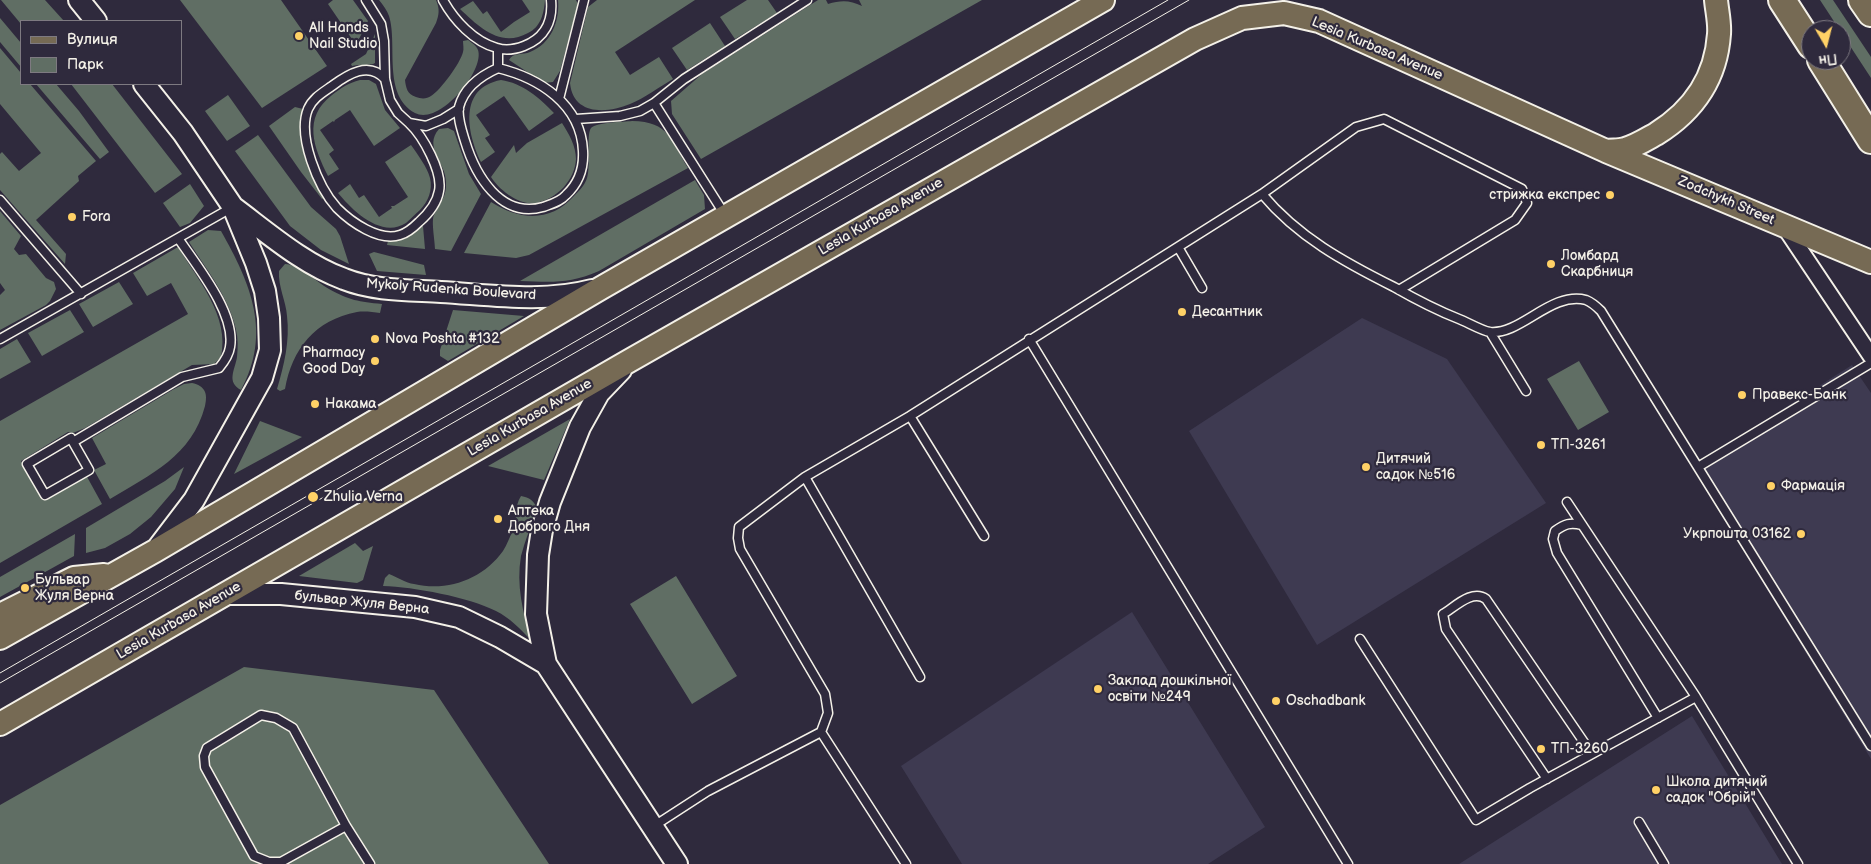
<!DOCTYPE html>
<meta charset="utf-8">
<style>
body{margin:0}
#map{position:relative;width:1871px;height:864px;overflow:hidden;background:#2f2a3d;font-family:"Balsamiq Sans",sans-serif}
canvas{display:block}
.legend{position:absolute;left:20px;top:20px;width:162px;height:65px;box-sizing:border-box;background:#2f2a3d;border:1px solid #7e7a81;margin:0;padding:6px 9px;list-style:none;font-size:15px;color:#f4f1e8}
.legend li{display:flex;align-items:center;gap:10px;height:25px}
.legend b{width:25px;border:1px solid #7e7a81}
.north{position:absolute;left:1801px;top:20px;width:50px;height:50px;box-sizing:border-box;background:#2f2a3d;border:1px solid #7e7a81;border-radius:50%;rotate:172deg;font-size:14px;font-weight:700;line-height:20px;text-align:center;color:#f4f1e8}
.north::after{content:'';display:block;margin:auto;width:18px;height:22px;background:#ffd166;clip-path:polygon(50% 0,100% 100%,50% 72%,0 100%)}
</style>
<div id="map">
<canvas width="1871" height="864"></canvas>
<ul class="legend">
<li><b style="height:6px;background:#766a54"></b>Вулиця</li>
<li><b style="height:14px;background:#606e64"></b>Парк</li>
</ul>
<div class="north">Пн</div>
</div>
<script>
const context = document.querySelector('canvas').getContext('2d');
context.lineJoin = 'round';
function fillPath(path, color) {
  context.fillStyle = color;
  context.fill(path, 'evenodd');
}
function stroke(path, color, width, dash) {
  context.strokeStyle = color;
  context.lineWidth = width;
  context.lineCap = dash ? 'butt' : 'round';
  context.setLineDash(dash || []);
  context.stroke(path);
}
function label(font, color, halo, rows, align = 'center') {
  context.font = font + ' "Balsamiq Sans",sans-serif';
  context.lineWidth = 4.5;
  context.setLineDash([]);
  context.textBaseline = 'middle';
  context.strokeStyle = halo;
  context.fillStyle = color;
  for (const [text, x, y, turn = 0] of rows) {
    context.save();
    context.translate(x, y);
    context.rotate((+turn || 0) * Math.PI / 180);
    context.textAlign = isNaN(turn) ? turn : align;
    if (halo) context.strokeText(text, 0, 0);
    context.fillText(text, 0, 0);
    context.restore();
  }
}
fillPath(new Path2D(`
 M1362 318 1447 359 1546 503 1317 645 1189 431Z
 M1852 365 1871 393V759L1692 467Z
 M1132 612 1265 827 1208 864H962L901 766Z
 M1692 716 1782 864H1459Z`), '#3e3a51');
fillPath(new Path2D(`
 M1 0H45L64 21H21V24Z
 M180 0H281L327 66 262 108Z
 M333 0H353L368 21 356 45 328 4Z
 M379 0H436C440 9 439 15 436 23L405 80C406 88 407 94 416 97 421 99 427 99 431 96 440 91 461 62 463 52 464 49 463 44 463 41L468 40C472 43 476 45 478 50 485 70 440 126 415 113 382 95 398 44 389 16 387 10 383 5 379 0Z
 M522 0H545C544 13 541 27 528 33 501 48 480 28 460 9L473 1 483 14 487 11 501 32 514 22 530 12Z
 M558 0H576L578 4 560 71 553 82 544 83 509 60C513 52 523 55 530 52 551 44 560 21 558 0Z
 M597 0H695L615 52 630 75 659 57 673 79C659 87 645 98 630 104 606 114 573 115 570 83L588 7Z
 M747 0H768L777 13 735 39 720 17Z
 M818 0H826L828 4C841 0 850 0 862 6L859 0H982L701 159 672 114 671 101 702 74Z
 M1820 0H1833L1871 57V78Z
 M0 18 21 43V67L0 42Z
 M710 23 725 46 687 70 672 48Z
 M375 34V63C371 66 358 64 352 66L351 64 366 54Z
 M0 48 21 73V84H30L96 161 78 176 79 181 36 220 66 254 65 264 0 190V154L2 152 19 171 41 153 0 104Z
 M360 80H369L376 84 385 110 400 128 374 146 350 110 335 120 334 122 333 121 320 130 334 150 329 154 339 169 328 176C314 148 302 118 332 95 341 88 348 83 360 80Z
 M501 80C522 83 540 98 554 113L529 131 504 96 476 115 490 135 485 138 495 152 481 162C467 133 458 88 501 80Z
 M36 84H56L79 111 109 152 100 159Z
 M71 84H112L182 174 155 193Z
 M228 95 250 126 227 141 205 111Z
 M295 107 303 109C294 140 308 171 324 198L322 199 301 172 269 126Z
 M632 121C670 122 670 139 688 168L529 255 516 258 464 253 491 202C519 220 550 223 574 196 579 191 585 185 587 178 591 166 586 134 591 128 597 122 623 122 632 121Z
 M562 123C569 134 576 146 576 159 575 180 557 199 536 203 520 206 499 190 491 177L514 145 516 153 527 143Z
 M448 128 454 131 469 174 481 194 451 251 435 249C435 241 431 221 434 215 440 203 447 196 446 182 446 163 423 147 439 129Z
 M258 135 311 207 336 229 340 236 349 264 321 250 290 226 235 151Z
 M411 145C418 155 427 167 430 178 433 190 428 202 420 210 415 214 411 219 406 223 381 239 352 210 338 193L350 184 359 198 364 195 379 217 392 208 391 206H394L408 197 385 162Z
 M695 180 704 195 705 209 599 271C569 284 552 282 520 281Z
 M190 184 204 206 190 223 180 227 163 203Z
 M0 211 21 236 14 249 19 255 26 254 46 278 54 282 56 289 50 301 46 305 0 330V295L5 290 0 283Z
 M423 226 425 249 387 245 388 241 407 238Z
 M208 230 221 231C251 284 272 333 241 390 226 382 235 370 237 357 238 348 238 338 236 330 229 297 206 269 189 242Z
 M178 247C198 280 230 316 221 357L214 364 192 365 85 428 73 433 68 432 21 461 44 500 86 475 102 504 0 563V421L188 314 171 283 147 296 133 273Z
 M374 252 424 265 426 275 377 271 369 254Z
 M285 264C301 265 314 280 329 289 349 300 359 302 382 304L380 313C373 312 364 311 357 312 315 320 292 349 285 389L280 391 277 389C284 365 290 341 287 316 286 301 278 287 279 271Z
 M119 282 133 304 93 327 79 304Z
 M70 310 84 332 42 356 28 333Z
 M453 310 524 316 448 361 440 356V350Z
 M17 339 31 362 0 379V349Z
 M1579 361 1609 412 1578 430 1547 379Z
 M192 383C205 386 208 393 205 406 192 456 151 474 110 499L94 470 106 464 92 438 174 389 184 384Z
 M570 419 544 480 488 466Z
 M260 421 302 437 234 474Z
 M184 467 175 489 151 517 130 534 105 548 86 553V528L165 481Z
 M521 496C530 498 533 500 537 508 532 524 525 540 521 556 516 585 523 613 531 640 520 629 510 618 496 611 468 597 414 587 383 586L385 578 389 574C397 577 406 583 414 584 448 592 483 579 503 551 507 545 510 536 513 530 518 519 514 506 521 496Z
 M75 534 74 556 0 597V577Z
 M355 543 363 551 373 546 363 580 357 583 299 576Z
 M676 576 737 676 692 704 630 604Z
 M244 667 434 690 549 864H0V805Z`), '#606e64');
const lane = new Path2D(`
 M366 0 381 24 384 41 385 79 390 100 398 113 409 123 426 126 443 119 459 109
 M443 0C454 20 474 42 497 48 506 51 516 49 524 46 545 38 553 21 551 0
 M498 68C539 78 581 104 583 151 584 169 579 183 566 195 560 202 551 204 543 207 500 219 475 174 465 141 462 131 457 117 459 107 464 88 480 76 498 68Z
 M498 68V49
 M385 79C369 61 348 74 332 86 322 93 313 98 308 109 297 136 318 187 337 208 351 222 379 242 400 235 407 233 414 227 419 222 428 214 437 203 439 191 443 172 423 136 409 123
 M559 99 584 0
 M654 103 725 215
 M576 119 620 116 640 111 654 103 684 79 807 0
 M1262 194C1298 237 1344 262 1394 287 1415 299 1436 310 1459 319 1467 322 1482 331 1490 332 1521 335 1551 291 1586 300 1591 302 1597 307 1601 311L1871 746
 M0 200 81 294
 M1178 247 1202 288
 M1490 332 1526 391
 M0 339 231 208
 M1029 339 1348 864
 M910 416 984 536
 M73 442 71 438 27 464 45 495 89 470 73 442 182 377 219 368C224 362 229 354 230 347 236 313 196 265 178 238
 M1698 467 1871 363
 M805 477 920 677
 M1567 502 1696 697 1798 864
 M1582 525C1570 522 1565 524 1555 531L1553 539 1557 553 1658 718
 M1360 639 1476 820 1530 788 1696 697
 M821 732 906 864
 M1547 779 1446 629 1443 614C1455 607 1472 589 1486 599L1592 754
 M1639 822 1664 864
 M346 826 281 862H269L254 856 205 767 204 756 207 748 261 715 276 718 293 728 346 826 370 864
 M654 826 708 791 821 732 828 713 825 694 740 549 738 538 739 527 805 477 910 416 1262 194 1356 127 1384 119 1522 189 1527 203 1515 220 1399 290`);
const street = new Path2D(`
 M1784 226 1871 356`);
const secondary = new Path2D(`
 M79 0 96 21
 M144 84 183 133 233 207 256 263 265 291 269 318 270 350 262 378 194 500 159 546
 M233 207C268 233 303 264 344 279 374 291 409 290 441 292 492 295 543 303 592 290
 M621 370 599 393 580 427 550 502 542 530 538 555 536 614 546 664 677 864
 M225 594H281L415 607 459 617 500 637 546 664`);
const primary = new Path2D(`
 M1606 151C1612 150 1619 151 1625 149 1636 146 1647 139 1656 134 1693 111 1716 79 1719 34 1720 23 1717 11 1716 0
 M0 615 74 578 104 575
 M0 638 155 551 601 288 1103 0
 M0 724 629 361 1195 39 1242 18 1284 13 1319 21 1606 151 1871 262`);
const highway = new Path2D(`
 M1782 0 1811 45
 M1862 0 1871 13
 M1821 60 1871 140`);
stroke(lane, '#f4f1e8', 11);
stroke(street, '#f4f1e8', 19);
stroke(secondary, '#f4f1e8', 24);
stroke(primary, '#f4f1e8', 26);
stroke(highway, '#f4f1e8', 30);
stroke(lane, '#2f2a3d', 8);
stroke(street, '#2f2a3d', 15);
stroke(secondary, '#2f2a3d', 20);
stroke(primary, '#766a54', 22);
stroke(highway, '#766a54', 26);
stroke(new Path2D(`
 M0 673 1168 0
 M0 683 1189 0`), '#f4f1e8', 1);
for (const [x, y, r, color] of [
 [299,36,5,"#ffd166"],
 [1610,195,5,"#ffd166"],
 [72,217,5,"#ffd166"],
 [1551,264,5,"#ffd166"],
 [1182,312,5,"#ffd166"],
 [375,339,5,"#ffd166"],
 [375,361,5,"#ffd166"],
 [1742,395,5,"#ffd166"],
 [315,404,5,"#ffd166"],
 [1541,445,5,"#ffd166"],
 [1366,467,5,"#ffd166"],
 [1771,486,5,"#ffd166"],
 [313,497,6,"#ffd166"],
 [498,519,5,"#ffd166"],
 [1801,534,5,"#ffd166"],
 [25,588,5,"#ffd166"],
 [1098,689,5,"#ffd166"],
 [1276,701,5,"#ffd166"],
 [1541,749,5,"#ffd166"],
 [1656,790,5,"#ffd166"]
]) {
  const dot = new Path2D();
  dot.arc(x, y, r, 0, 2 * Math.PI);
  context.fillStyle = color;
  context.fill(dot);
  stroke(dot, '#2f2a3d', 2);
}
label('14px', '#f4f1e8', '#2f2a3d', [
 ["All Hands",309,28],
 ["Nail Studio",309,44],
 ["стрижка експрес",1600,195,"right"],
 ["Fora",82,217],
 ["Ломбард",1561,256],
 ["Скарбниця",1561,272],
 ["Десантник",1192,312],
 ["Nova Poshta #132",385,339],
 ["Pharmacy",365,353,"right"],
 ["Good Day",365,369,"right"],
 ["Правекс-Банк",1752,395],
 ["Накама",325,404],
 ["ТП-3261",1551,445],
 ["Дитячий",1376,459],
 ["садок №516",1376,475],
 ["Фармація",1781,486],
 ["Zhulia Verna",324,497],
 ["Аптека",508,511],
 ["Доброго Дня",508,527],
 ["Укрпошта 03162",1791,534,"right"],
 ["Бульвар",35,580],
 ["Жуля Верна",35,596],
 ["Заклад дошкільної",1108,681],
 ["освіти №249",1108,697],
 ["Oschadbank",1286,701],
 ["ТП-3260",1551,749],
 ["Школа дитячий",1666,782],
 ["садок \"Обрій\"",1666,798]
], 'left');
label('14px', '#f4f1e8', '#2f2a3d', [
 ["Lesia Kurbasa Avenue",1377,49,23],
 ["Zodchykh Street",1726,201,23],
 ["Lesia Kurbasa Avenue",881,217,-30],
 ["Mykoly Rudenka Boulevard",451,290,4],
 ["Lesia Kurbasa Avenue",530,418,-30],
 ["бульвар Жуля Верна",362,603,6],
 ["Lesia Kurbasa Avenue",179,621,-30]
]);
</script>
